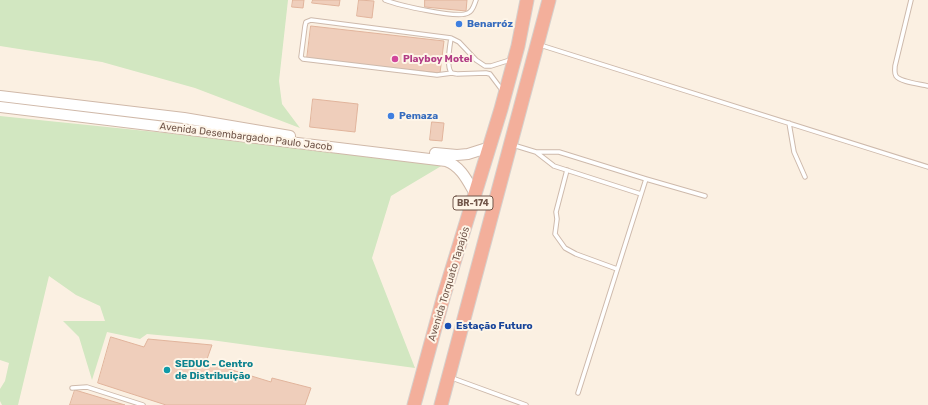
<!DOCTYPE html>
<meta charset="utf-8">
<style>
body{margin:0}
canvas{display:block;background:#fbf0e2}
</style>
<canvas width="928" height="405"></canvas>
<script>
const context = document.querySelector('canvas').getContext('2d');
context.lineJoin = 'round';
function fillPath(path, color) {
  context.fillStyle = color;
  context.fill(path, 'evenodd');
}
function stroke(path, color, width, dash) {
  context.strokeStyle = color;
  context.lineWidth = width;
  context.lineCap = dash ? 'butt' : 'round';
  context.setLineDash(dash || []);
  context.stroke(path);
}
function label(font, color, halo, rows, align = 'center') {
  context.font = font + ' Rubik,sans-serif';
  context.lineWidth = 4;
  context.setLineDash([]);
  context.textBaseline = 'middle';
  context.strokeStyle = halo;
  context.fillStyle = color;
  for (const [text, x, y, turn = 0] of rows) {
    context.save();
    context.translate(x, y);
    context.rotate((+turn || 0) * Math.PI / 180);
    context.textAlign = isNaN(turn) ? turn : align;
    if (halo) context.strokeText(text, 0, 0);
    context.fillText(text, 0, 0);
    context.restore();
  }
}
fillPath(new Path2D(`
 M0 0H288L279 81 282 104 300 128 195 88 102 62 0 46Z
 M0 116 448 162 391 196 372 258 415 368 211 340 147 334 140 339 107 332 92 380 79 337 63 321H105L100 306 76 295 49 276 18 405H2L0 401V389L5 381 9 363 0 360Z`), '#d2e7c1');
const building = new Path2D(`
 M293 0H304L303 8 292 7Z
 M313 0H340L339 6 312 3Z
 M359 0 374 1 372 18 357 16Z
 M425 0H467L466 11 425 7Z
 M311 26 444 41 440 73 307 59Z
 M313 99 358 104 355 132 310 127Z
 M432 122 444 123 442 141 430 140Z
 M111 337 144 347 148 339 212 345 206 362 271 382 272 378 311 388 305 405H166L98 383Z
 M75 390 125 405H70Z`);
fillPath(building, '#efcebb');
stroke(building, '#e1b49c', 1);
const lane = new Path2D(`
 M385 0C398 5 458 19 468 13 473 11 474 5 476 0
 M911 0 895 66C895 69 894 73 896 76 900 82 920 84 928 86
 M451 38C450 45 446 66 451 72 452 74 454 73 457 74L486 73 490 74 502 90
 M540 45 928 167
 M452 73 437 75 303 59 301 57 305 26 306 22 311 20 451 38 459 42 476 60 485 66H491L510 60
 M789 123 794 152 805 177
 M513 145 536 152H559L646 179 705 196
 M536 152 554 166 641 194
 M567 170 556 212 557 219 555 234 565 248 576 254 617 269
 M452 378 526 405
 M72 388 87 387 143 405
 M578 393 646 179`);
const secondary = new Path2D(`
 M0 96 184 118 290 136
 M0 107 446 161C461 166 468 182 475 194
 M435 153 457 155 468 154 490 147`);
const highway = new Path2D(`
 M414 405 444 295 501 109 518 46 527 0
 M441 405 549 0`);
stroke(lane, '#cebaac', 5.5);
stroke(secondary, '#d0b9a9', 12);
stroke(highway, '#d7d0cc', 15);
stroke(lane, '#fff', 3.5);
stroke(secondary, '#fff', 10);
stroke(highway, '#f3af9b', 13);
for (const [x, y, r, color] of [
 [459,24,4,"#3f7fe0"],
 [395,59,4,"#d1479c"],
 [391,116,4,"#3f7fe0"],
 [448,326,4,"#1a4fb4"],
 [167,370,4,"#0f9aa8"]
]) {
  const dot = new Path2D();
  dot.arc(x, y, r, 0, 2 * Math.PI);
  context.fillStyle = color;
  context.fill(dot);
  stroke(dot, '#fef5e8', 1.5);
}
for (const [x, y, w] of [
 [473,203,40]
]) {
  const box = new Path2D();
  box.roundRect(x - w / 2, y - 7, w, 14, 3);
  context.fillStyle = '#fef5e8';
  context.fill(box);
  stroke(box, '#71564a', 1);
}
label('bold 9px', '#71564a', null, [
 ["BR-174",473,203]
]);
label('bold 10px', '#366cbe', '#fef5e8', [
 ["Benarróz",467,24],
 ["Pemaza",399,116]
], 'left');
label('bold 10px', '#b23c85', '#fef5e8', [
 ["Playboy Motel",403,59]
], 'left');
label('10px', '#71564a', '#fef5e8', [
 ["Avenida Desembargador Paulo Jacob",246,137,7],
 ["Avenida Torquato Tapajós",449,284,-73]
]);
label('bold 10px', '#164399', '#fef5e8', [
 ["Estação Futuro",456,326]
], 'left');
label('bold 10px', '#0d838f', '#fef5e8', [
 ["SEDUC - Centro",175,364],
 ["de Distribuição",175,376]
], 'left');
</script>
